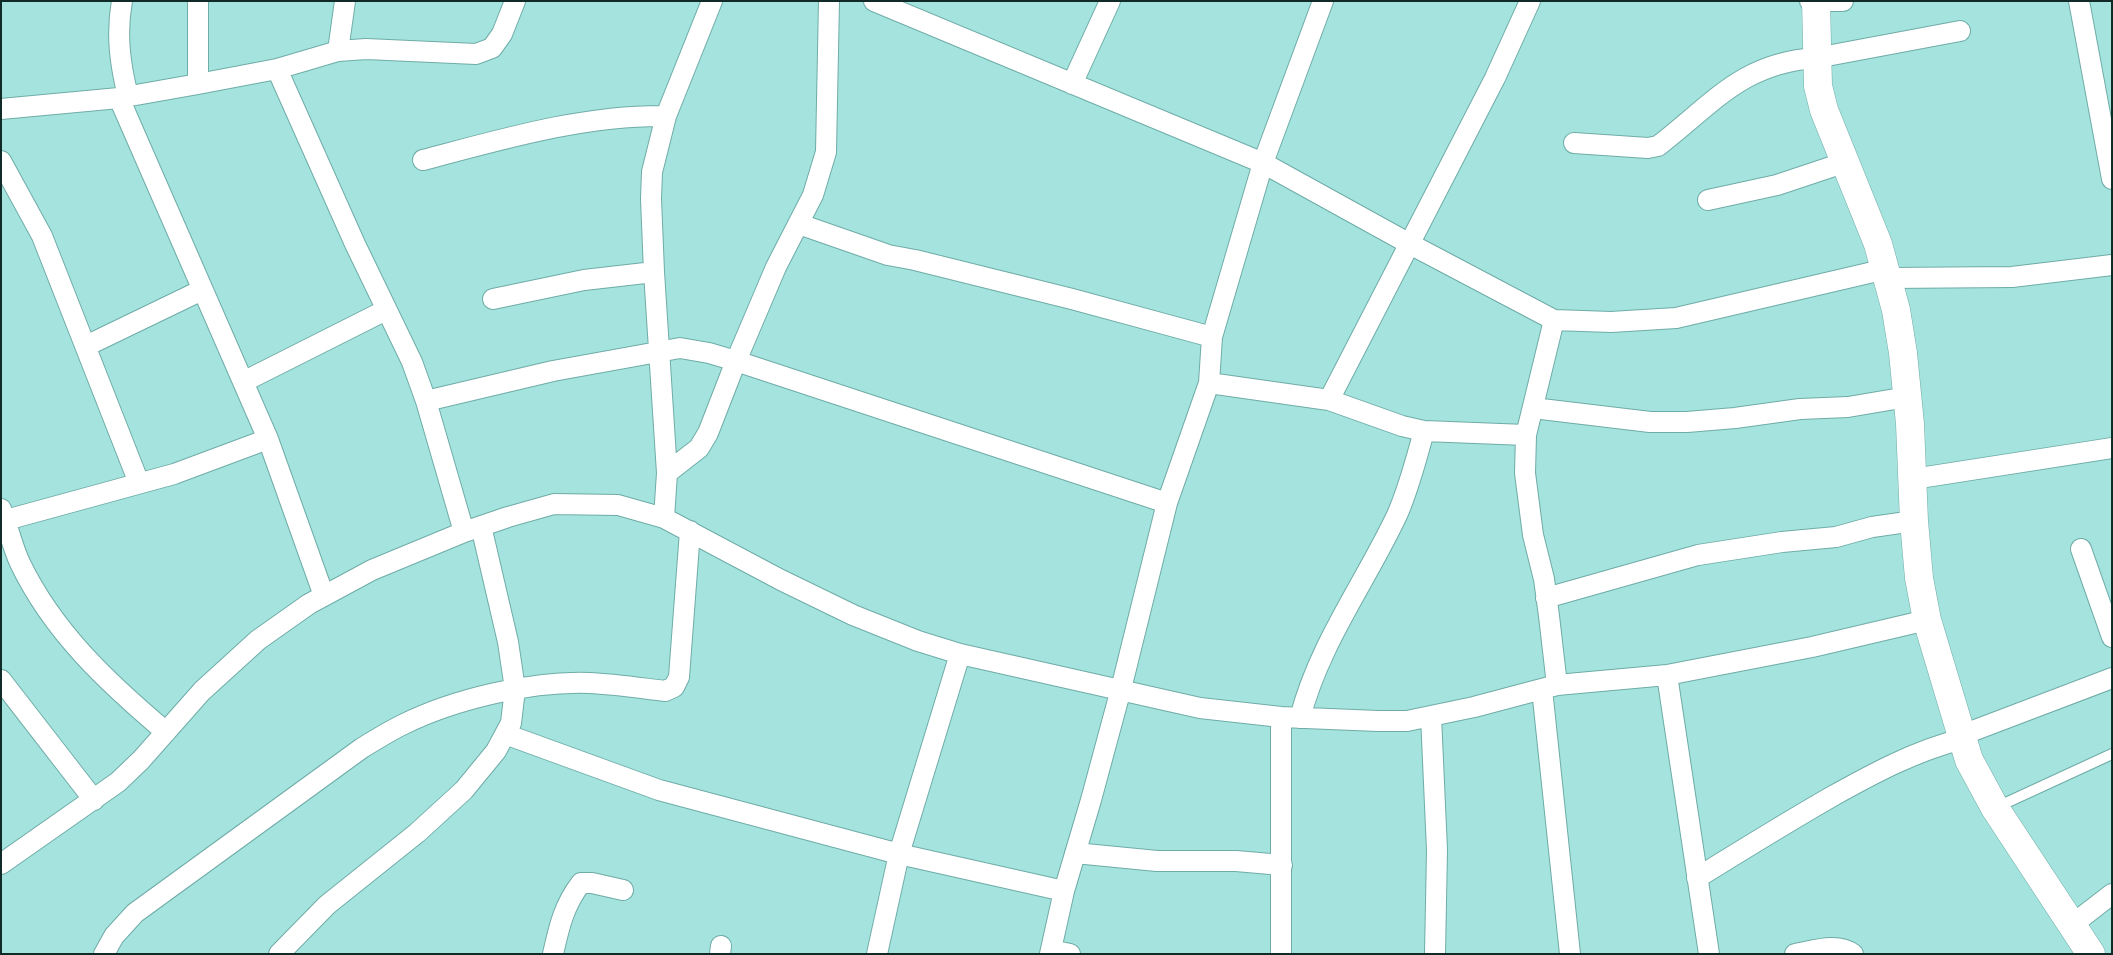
<!DOCTYPE html>
<style>
body{margin:0}
#map{position:relative;width:2113px;height:955px;overflow:hidden;background:#a4e3de;font-family:"DejaVu Sans",sans-serif}
canvas{display:block}
.frame{position:absolute;inset:0;border:2px solid #102a28;pointer-events:none}
</style>
<div id="map">
<canvas width="2113" height="955"></canvas>
<div class="frame"></div>
</div>
<script>
const context = document.querySelector('canvas').getContext('2d');
context.lineJoin = 'round';
function stroke(path, color, width, dash) {
  context.strokeStyle = color;
  context.lineWidth = width;
  context.lineCap = dash ? 'butt' : 'round';
  context.setLineDash(dash || []);
  context.stroke(path);
}
const lane = new Path2D(`
 M1997 807 2112 754`);
const street = new Path2D(`
 M122 1C116 34 120 64 128 96
 M198 1V84
 M874 1 1263 163 1408 243 1554 320 1611 322 1676 318 1886 269
 M1810 1H1843
 M2079 1 2112 179
 M338 51 345 1
 M277 69 355 244 412 362 426 401 464 532
 M1072 84 1110 1
 M119 98 268 439 324 596
 M1 109 119 98 198 84 277 69 338 51 366 49 476 54 492 48 502 34 515 1
 M1574 143 1648 148 1658 146C1713 104 1741 63 1816 58L1960 31
 M423 160C503 139 583 115 666 116
 M1 161 42 236 139 483
 M1708 200 1777 185 1846 162
 M799 224 888 255 915 260 1072 299 1212 337
 M1888 278 2012 277 2112 265
 M493 299 584 280 654 272
 M1554 320 1526 435 1525 473 1533 535 1544 579 1549 616 1557 685
 M86 346 202 290
 M243 382 386 310
 M1209 383 1329 400 1402 426 1424 431 1526 435
 M1329 400 1495 78 1530 1
 M426 401 553 371 680 348 709 353 736 361 1167 503
 M1533 408 1650 422H1687L1735 418 1800 409 1848 407 1907 397
 M667 473 699 448 708 433 736 361 776 267 813 195 826 152 829 1
 M1913 479 2112 448
 M1 509C8 526 12 546 20 563 53 632 108 683 166 732
 M664 518 667 473 654 272 651 199 652 172 666 116 712 1
 M6 520 174 474 268 439
 M2081 549 2112 637
 M1546 598 1698 555 1782 542 1836 537 1872 527 1914 521
 M1667 675 1709 954
 M1 680 94 800
 M1542 689 1570 954
 M1431 716 1437 850 1435 954
 M1300 718C1319 644 1365 583 1397 515 1409 488 1416 460 1424 431
 M505 734 659 790 899 854 1064 891
 M1962 735 2112 678
 M1075 853 1157 861H1236L1282 865
 M1 864 118 782 141 760 202 691 258 640 309 604 372 570 464 532 508 517 554 504 618 505 664 518 781 580 853 615 918 641 960 654 1200 708 1281 717 1378 721H1407L1474 707 1557 685 1667 675 1812 647 1927 620
 M1697 878C1742 850 1786 823 1831 797 1874 773 1915 751 1962 739
 M2073 924 2112 894
 M1051 950 1070 954
 M104 954 114 936 135 913 362 748C375 740 388 732 402 725 454 699 531 681 589 683 614 684 640 688 665 691L674 687 679 677 690 531
 M279 954 327 905 417 833 464 790 496 751 511 723 515 689 508 642 481 526
 M553 954C559 927 564 905 581 883H592L623 890
 M720 954 721 946
 M877 954 899 854 960 654
 M1050 954 1064 891 1091 800 1121 689 1167 503 1209 383 1212 337 1263 163 1323 1
 M1281 954V717
 M1795 954C1813 951 1837 942 1853 954`);
const secondary = new Path2D(`
 M1816 1 1818 86 1824 110 1878 244 1896 310 1903 353 1910 424 1914 521 1919 578 1927 620 1969 760 1995 808 2091 954`);
stroke(lane, '#6faca8', 12);
stroke(street, '#6faca8', 22);
stroke(secondary, '#6faca8', 29);
stroke(lane, '#fff', 10);
stroke(street, '#fff', 20);
stroke(secondary, '#fff', 28);
</script>
